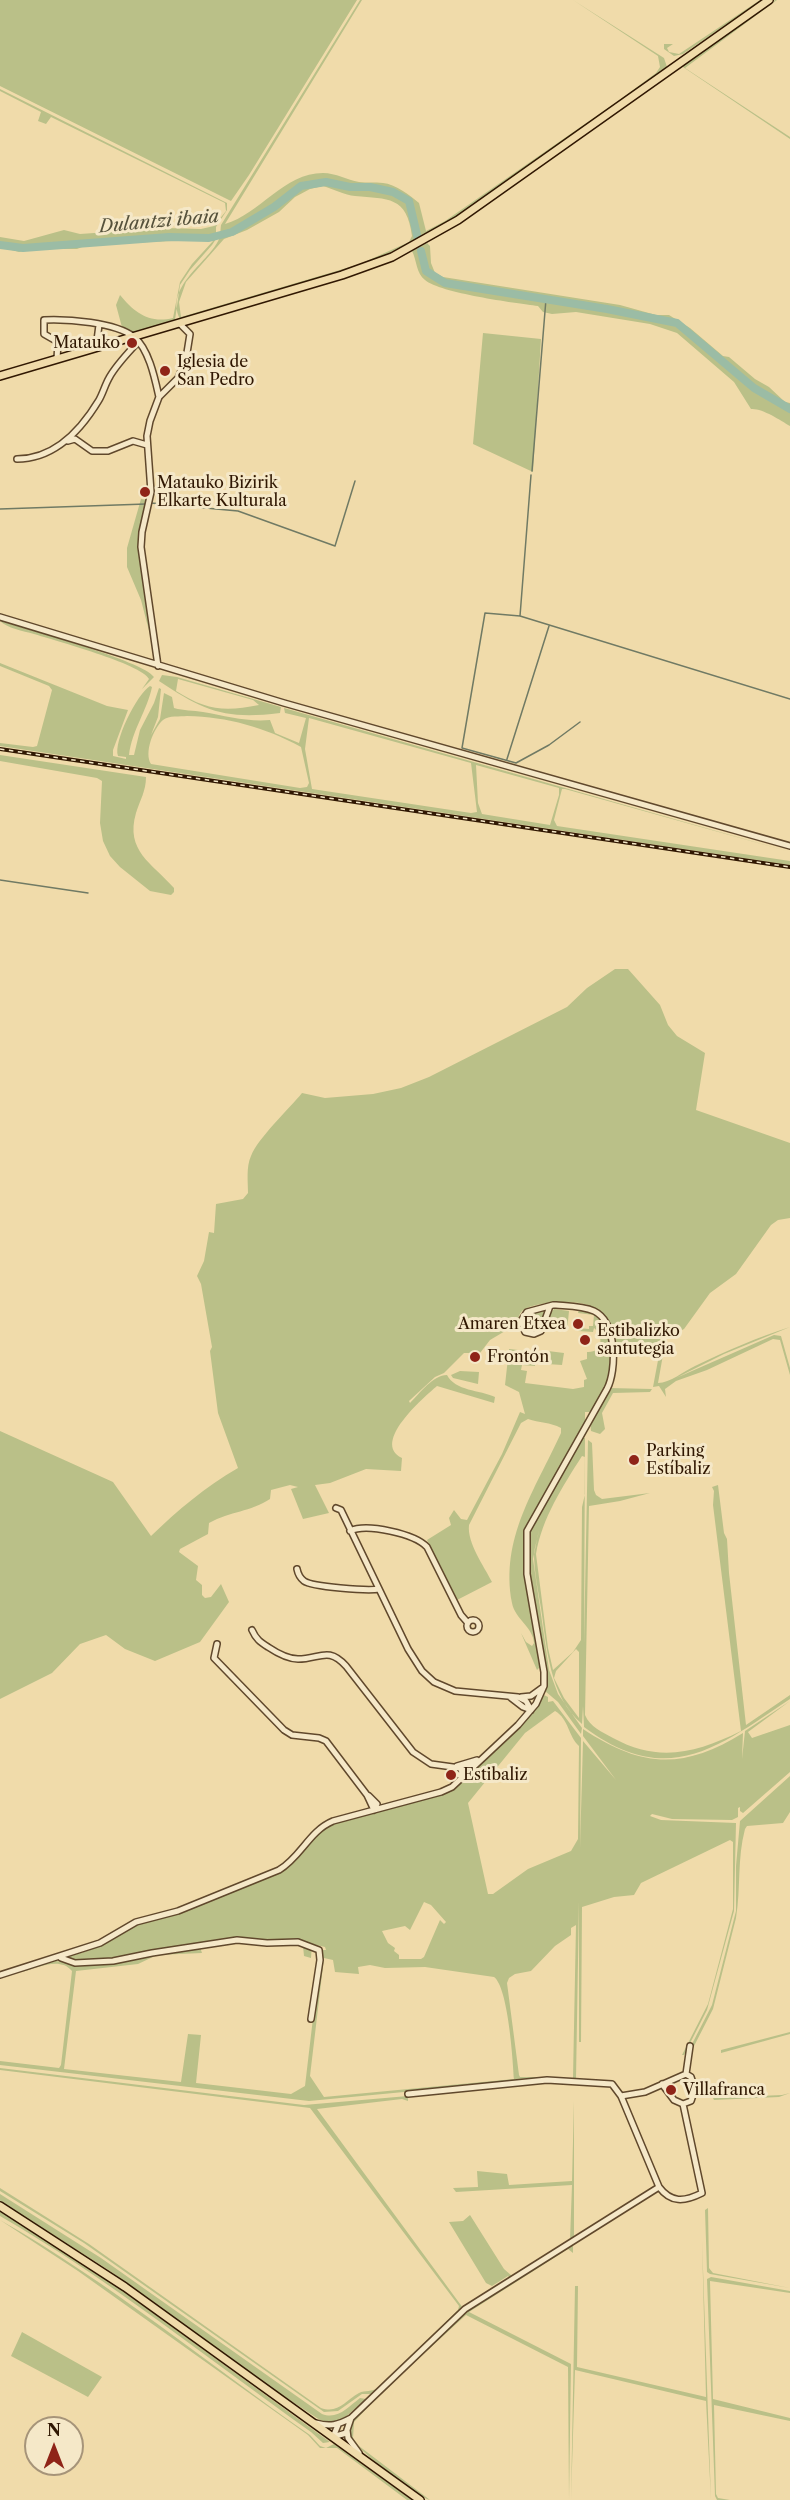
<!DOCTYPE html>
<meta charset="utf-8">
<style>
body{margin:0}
#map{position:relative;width:790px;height:2500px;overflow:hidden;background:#f0dbaa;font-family:"Libre Caslon Text",serif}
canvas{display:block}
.north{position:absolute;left:24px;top:2416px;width:60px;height:60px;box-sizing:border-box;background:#f5e8c8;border:2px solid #a69479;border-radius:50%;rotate:0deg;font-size:16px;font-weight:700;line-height:24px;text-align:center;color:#301702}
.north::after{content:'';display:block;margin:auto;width:21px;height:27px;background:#8f2418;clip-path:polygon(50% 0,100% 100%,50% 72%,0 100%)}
</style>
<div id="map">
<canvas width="790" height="2500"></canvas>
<div class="north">N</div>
</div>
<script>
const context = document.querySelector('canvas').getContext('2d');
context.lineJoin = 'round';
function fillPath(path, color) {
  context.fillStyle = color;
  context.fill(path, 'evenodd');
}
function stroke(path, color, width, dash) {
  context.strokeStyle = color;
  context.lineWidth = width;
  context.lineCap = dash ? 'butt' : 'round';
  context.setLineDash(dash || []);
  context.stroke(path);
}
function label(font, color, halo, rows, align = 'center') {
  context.font = font + ' "Libre Caslon Text",serif';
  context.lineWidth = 6;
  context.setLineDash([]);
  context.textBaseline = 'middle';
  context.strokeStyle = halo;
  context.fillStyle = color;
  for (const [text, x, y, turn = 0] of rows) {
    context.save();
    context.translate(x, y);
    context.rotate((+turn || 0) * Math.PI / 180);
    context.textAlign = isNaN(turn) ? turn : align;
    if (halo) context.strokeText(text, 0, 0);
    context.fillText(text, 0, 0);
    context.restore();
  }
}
fillPath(new Path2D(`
 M0 0H357L249 175 231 201 0 86Z
 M360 0H362L225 224C260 214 284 173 323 173 336 173 347 180 359 182 367 183 375 182 383 183 395 184 410 195 419 203L426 231 445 221 618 101 656 73 660 67 658 56 573 0 664 58 667 67 465 211 414 242 358 266 180 319C165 288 204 265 217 243 221 237 220 232 221 225ZM323 186C333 189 345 195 355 196 388 199 407 196 412 236L409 242 360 264 181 317 179 302 186 282 224 239 247 230 279 212 295 197 310 189Z
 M760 0H762L683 54 674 56 664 49V44H673L667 48 669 52 679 54Z
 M775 0H777L685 68 790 137V139L683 67V65Z
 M0 89 227 203V210L216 227V239L212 245 190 270 180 285 175 320 132 333 123 331 116 305 120 295C134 312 149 324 173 318L180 282 192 264 213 241V239L87 245 77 249H34L19 252 0 247V237L24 241 64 230 80 234 166 228 201 229 214 226 226 211 225 203 51 117 46 124 38 121 41 112 0 91Z
 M427 243 430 246 431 263 435 273 443 277 620 305 656 315H669L690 328 723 356 729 357 755 379 769 387 785 402 790 403V426C780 420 762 408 751 409L734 382 677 333 650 324 576 312 552 314 543 312 538 306C515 303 440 293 425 280 416 273 417 261 412 251Z
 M483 333 541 339 533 472 473 444Z
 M141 499 147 500 139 540 155 654 141 600 127 567V548Z
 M0 621C25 629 144 661 154 677L142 689 149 679C142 664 53 640 34 634 23 631 7 628 0 621Z
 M0 663 107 706 128 710 113 750V756L126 759V757L118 756C113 742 137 694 150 686L152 687C147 711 132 730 129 755H134L140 730 154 703 159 688 161 689 158 717 151 735 160 719 164 693 172 697 174 708C184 711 193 710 203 712 226 716 247 722 270 720L275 733 299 743 306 718 285 713 284 708 790 852 565 789H562L554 820 557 826 790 861V865L0 746V743L33 747 37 746 52 690 49 686 0 666ZM187 716C228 717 264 727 301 747L309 783 307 787 300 788 151 764C144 753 153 729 163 720 169 715 180 717 187 716ZM309 718 471 763 477 812 471 813 312 789 305 749ZM476 765 559 788V795L550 825 482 814 478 803Z
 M162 675 177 677 281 707 280 713C225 720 204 711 159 681ZM178 679 253 700 259 705C224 712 206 710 176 691Z
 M0 755 146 777C146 791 140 800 136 813 125 851 152 863 174 888V892L171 895 150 891 120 867 110 856 103 841 100 823 102 781 97 778 0 761Z
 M615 969H628L660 1005 668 1025 677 1036 705 1053 696 1110 790 1143V1218L778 1220 771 1225 736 1274 710 1293 684 1329 666 1338 658 1383C670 1383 684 1371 695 1366 726 1351 758 1337 790 1327L724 1354 676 1378 774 1335 781 1336 790 1368V1375L780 1340 773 1339 707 1370 676 1381 665 1389 666 1397 659 1386 653 1387 659 1355 624 1350 616 1352C615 1335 604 1312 588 1305 574 1300 534 1301 522 1311 519 1314 518 1319 517 1324L490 1340 480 1353H464L444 1373 435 1377 409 1401 410 1403C420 1393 433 1375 447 1375 455 1391 480 1390 495 1397L494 1403 437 1386C423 1398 371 1443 402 1458L401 1471 366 1469 330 1483 315 1485 329 1513 303 1519 291 1489 298 1487 290 1485 271 1490 270 1499C250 1512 231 1511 209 1523L208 1534 180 1549 179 1552 198 1566 196 1580 202 1585V1595L205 1598 211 1597 221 1584 229 1602 200 1642 155 1661 125 1649 106 1635 80 1644 52 1673 0 1699V1431L113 1482 151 1536C178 1510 205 1487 238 1468L218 1413 210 1351 212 1347 201 1284 197 1276 204 1261 209 1232 214 1233 216 1204 243 1199 248 1193C248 1181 246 1167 251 1156 258 1138 289 1109 302 1093L325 1098 373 1094 401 1088 429 1077 567 1007 587 988Z
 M554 1309 569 1311 567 1331 549 1328 550 1314Z
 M579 1310 592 1312C612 1328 616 1364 605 1387 601 1396 596 1404 591 1412H585V1422L524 1532V1572L541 1666 537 1670 521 1633 526 1642 532 1646 534 1643C533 1627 515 1619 512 1603 500 1538 535 1490 561 1433V1428C550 1422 539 1423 528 1419L521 1423 469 1525C467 1543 484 1566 492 1582L457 1600 427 1540 451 1525 449 1518 454 1510 461 1519 467 1520 502 1454 520 1412 525 1414 519 1392 505 1385 508 1358 505 1357V1352H509V1349L536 1352 535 1366 522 1365 521 1370 527 1371 525 1383 573 1389 584 1387V1380L587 1379 580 1361 587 1359V1352C603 1353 604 1336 594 1328L593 1332 578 1331 579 1328 589 1329V1326H593L594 1315 578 1313Z
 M544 1311 540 1328 536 1332 527 1331 523 1320 529 1314Z
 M548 1351 564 1353 562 1365 547 1364Z
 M460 1371 479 1372 478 1384 453 1378 451 1375Z
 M609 1388 652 1389 650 1392 613 1393 602 1413 605 1429 600 1434 591 1431 590 1421Z
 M582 1437 585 1438 584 1644 588 1440 592 1443 594 1490 596 1495 602 1499 650 1493 620 1501 589 1506 585 1715C590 1727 602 1732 613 1738 659 1763 696 1753 741 1731L713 1505 714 1491 712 1487 718 1485 724 1533 727 1539 729 1573 746 1725 790 1695V1699C717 1748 667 1789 584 1727L583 1706 582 1724C549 1696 547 1648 541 1608 538 1590 534 1571 534 1553 535 1545 538 1538 539 1530L533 1559 549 1670 558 1694 582 1728 581 1734 558 1702 545 1691 546 1669 529 1572 528 1533ZM582 1456 585 1457V1494L582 1507 581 1640 573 1652 553 1670 548 1648 536 1554C542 1518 563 1486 582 1456ZM576 1649 579 1652V1718L564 1698 554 1678 556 1671Z
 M544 1695 548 1697V1702L553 1701 581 1738 580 1848 583 1741 616 1780 583 1736V1729C642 1768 683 1770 743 1733L742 1759 745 1731 790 1701 748 1732 752 1738 790 1725V1772L743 1813 740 1811V1807L738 1808V1817L732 1820 672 1819 652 1814 650 1816 661 1820 736 1823 734 1911 707 2010 684 2055H682L708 2004 733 1909V1842L730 1840 641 1883 634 1895 614 1897 582 1907 581 2042H579V1901L576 2079 573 2078 576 1925 571 1928V1935L555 1946 531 1971 515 1974 509 1978 507 1983 519 2075 520 2077H541V2079L309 2101 0 2065V2061L59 2068 61 2065 72 1971C60 1956 37 1968 22 1972L24 1970 56 1961 75 1964 200 1947 202 1953 157 1955 138 1964 76 1971 64 2069 181 2082 188 2034 201 2035 196 2083 291 2094 305 2086 321 1950H326L325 1947 312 1944 311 1958 304 1956 303 1946 282 1945 280 1941 256 1940 109 1959 87 1961 64 1958C81 1953 98 1948 114 1939 124 1933 131 1926 143 1922L278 1873 288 1868 313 1838 330 1824 454 1788ZM555 1711C569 1719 568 1736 579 1746L578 1839 571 1851 528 1869 493 1894H488L468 1803 525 1733ZM424 1902 431 1905 446 1922 444 1924 440 1920 424 1957 421 1959H399V1955L394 1951 395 1948 388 1943 382 1931 405 1926 410 1930ZM324 1958 333 1960 335 1972 359 1974 358 1967 370 1965 385 1968 425 1967 494 1977C508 1987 513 2060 514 2079L324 2097 310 2076Z
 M790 1776V1812L783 1823 747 1826 745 1829C737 1859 741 1888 736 1918L713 2009 693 2048 691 2046 712 2005 736 1911V1866L740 1821Z
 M790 2032V2034L721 2053V2050Z
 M0 2068 304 2105 408 2096V2101L402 2099 317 2109 463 2308 373 2394H362L338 2411 324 2412 84 2243 0 2191V2188L89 2244 321 2408C338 2414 345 2401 359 2393 365 2390 372 2392 378 2388L458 2310 459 2306 310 2108 0 2070Z
 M790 2093 779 2097 714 2100 713 2098 782 2095Z
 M574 2101V2239L510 2279 508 2276 492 2286 486 2283 449 2222 463 2221 470 2215 504 2269 512 2276 570 2240 572 2185 456 2192 453 2188 478 2187 477 2171 507 2174 509 2185 572 2181Z
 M0 2194 101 2258 322 2414C338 2420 348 2407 360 2398L366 2399 342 2420 331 2423 320 2420 265 2384 110 2271 0 2201Z
 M708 2208 709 2268 713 2273 790 2288 710 2274 707 2272 705 2210Z
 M0 2211 112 2283 330 2442 323 2443 311 2432C208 2359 109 2279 0 2216Z
 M0 2220C109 2282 207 2363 310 2435L320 2446 326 2448 334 2444 412 2500H407L337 2448H320L308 2435 78 2271Z
 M702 2240 711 2500 706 2401 575 2370 571 2500 575 2286H578L577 2367 706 2397Z
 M573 2244V2253L568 2249 469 2312 571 2364 569 2500 568 2367 466 2315 384 2390 354 2422 353 2438 359 2446 430 2500C418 2497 353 2447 350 2436 348 2427 353 2421 358 2415L464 2312Z
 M711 2277 790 2291V2293L710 2281 713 2399 790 2418V2421L714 2405 716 2494 718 2498 730 2500H717L715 2496 707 2279Z
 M22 2332 102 2377 88 2397 11 2356Z`), '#bac088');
stroke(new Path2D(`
 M532 471 546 299
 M151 503 238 511 335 546 355 481
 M0 509 146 504
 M520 616 531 475
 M580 722 549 745 516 763 462 748 485 613 520 616 790 699
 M507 759 549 626
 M0 880 88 893`), '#707a64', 1.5);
stroke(new Path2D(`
 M0 245 23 248 169 237 209 238 232 232 274 207 301 186 326 182 350 187H370L393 192 409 201 418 239
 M421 251 426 271 445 283 607 309 677 323 754 388 790 409`), '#9bbca5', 8);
const minor = new Path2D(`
 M96 348 99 325
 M57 359 58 342 44 334V320C67 319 115 322 134 337 149 349 155 379 159 397
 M68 441 75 439 92 451H108L133 441 147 445
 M17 459C55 459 81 430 99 400 103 393 105 385 109 378 116 365 128 353 138 342
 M0 617 284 703 790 846
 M158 666 141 547 142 532 151 492 147 436 150 421 159 397 178 378 186 359 190 334 179 323
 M336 1508 341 1510 408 1649 422 1671 434 1682 455 1691 518 1697 526 1701 531 1710
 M350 1531C367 1523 415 1534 427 1547L461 1615 468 1623
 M297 1569C298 1574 300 1578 304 1581 312 1587 368 1591 379 1589
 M467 1626a6 6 0 1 1 12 0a6 6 0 1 1-12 0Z
 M252 1630C256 1639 260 1642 268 1647 277 1653 287 1659 298 1659 320 1659 328 1646 346 1666L413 1752 431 1764 460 1768 464 1776
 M217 1644 214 1658 284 1730 292 1735 319 1738 326 1741 367 1795 374 1810
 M510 1697 523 1707 531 1710
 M521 1697 531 1696 542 1688
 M457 1766 477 1760
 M449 1767 457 1774 464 1777
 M369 1796 377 1804 374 1810
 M61 1958 75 1963 113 1961 152 1953 237 1940 267 1943 298 1942 319 1950 320 1960 311 2019
 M0 1975 100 1943 136 1922 178 1911 279 1870C301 1857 309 1831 333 1821L441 1792 452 1787 518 1725 536 1704 544 1686V1672L527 1574V1531L607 1389C617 1370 617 1322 594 1311 583 1306 568 1306 556 1305H553L527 1312 521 1321 525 1332 534 1334 541 1331 550 1306
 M662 2084 674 2100 683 2104 691 2101 695 2089 691 2077 686 2074
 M408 2094 547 2080 612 2084 621 2096 659 2187C671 2203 684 2202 702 2193L683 2104
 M621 2096 645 2092 686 2074 690 2046
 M316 2423C330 2427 338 2425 351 2418L465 2309 659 2187
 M338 2425 333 2437 346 2433 351 2418
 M347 2430 348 2438 359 2453`);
const major = new Path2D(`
 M0 376 342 275 392 257 458 220 769 0
 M0 2206 125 2287 420 2500`);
stroke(minor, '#60482c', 8);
stroke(major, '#301702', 10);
stroke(minor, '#f5e8c8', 5);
stroke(major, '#f0dbaa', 7);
const rail = new Path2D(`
 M0 749 790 867`);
stroke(rail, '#301702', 4);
stroke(rail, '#f5e8c8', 1.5, [4.5]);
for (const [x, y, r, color] of [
 [132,343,6,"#8f2418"],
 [165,371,6,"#8f2418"],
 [145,492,6,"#8f2418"],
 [578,1324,6,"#8f2418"],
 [585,1340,6,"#8f2418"],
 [475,1357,6,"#8f2418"],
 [634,1460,6,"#8f2418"],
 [451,1775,6,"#8f2418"],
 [671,2090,6,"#8f2418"]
]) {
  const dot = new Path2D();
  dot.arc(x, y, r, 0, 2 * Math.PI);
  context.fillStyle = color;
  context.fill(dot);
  stroke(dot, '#f5e8c8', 2);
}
label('16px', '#301702', '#f5e8c8', [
 ["Matauko",120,343,"right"],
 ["Iglesia de",177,362],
 ["San Pedro",177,380],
 ["Matauko Bizirik",157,483],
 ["Elkarte Kulturala",157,501],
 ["Amaren Etxea",566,1324,"right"],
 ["Estibalizko",597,1331],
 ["santutegia",597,1349],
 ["Frontón",487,1357],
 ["Parking",646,1451],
 ["Estíbaliz",646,1469],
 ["Estibaliz",463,1775],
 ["Villafranca",683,2090]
], 'left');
label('italic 18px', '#55513b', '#f5e8c8', [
 ["Dulantzi ibaia",159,222,-5]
]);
</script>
